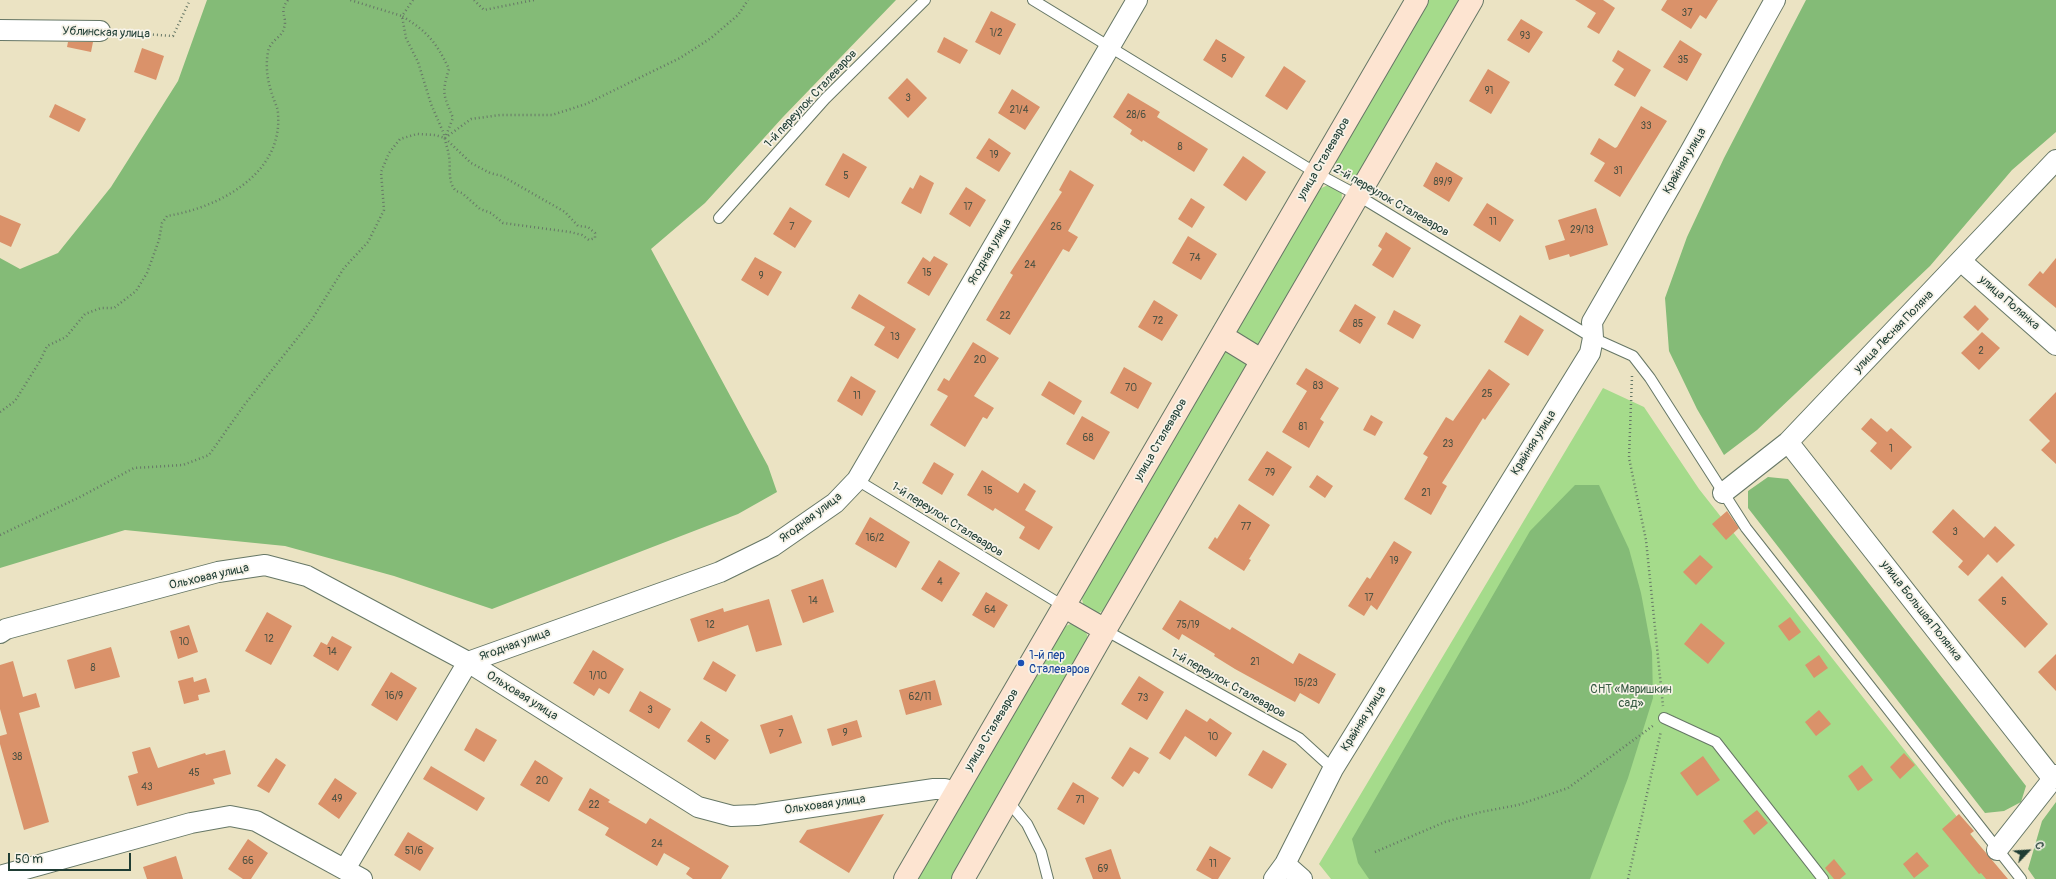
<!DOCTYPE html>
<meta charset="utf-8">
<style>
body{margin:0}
#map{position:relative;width:2056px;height:879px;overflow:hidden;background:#ebe3c3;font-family:Pangolin,sans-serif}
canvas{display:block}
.north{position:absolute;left:2008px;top:831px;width:40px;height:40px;-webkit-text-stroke:3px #f7f3e8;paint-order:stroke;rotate:65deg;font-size:11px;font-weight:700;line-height:16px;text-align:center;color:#1f3d34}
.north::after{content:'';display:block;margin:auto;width:14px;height:18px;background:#1f3d34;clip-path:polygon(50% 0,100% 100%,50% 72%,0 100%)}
.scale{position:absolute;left:8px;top:853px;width:123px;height:18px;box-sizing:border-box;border:2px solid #1f3d34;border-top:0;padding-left:5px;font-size:12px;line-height:14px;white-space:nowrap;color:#1f3d34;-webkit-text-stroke:3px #f7f3e8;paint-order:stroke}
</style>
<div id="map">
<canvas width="2056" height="879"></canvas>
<div class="north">С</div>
<div class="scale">50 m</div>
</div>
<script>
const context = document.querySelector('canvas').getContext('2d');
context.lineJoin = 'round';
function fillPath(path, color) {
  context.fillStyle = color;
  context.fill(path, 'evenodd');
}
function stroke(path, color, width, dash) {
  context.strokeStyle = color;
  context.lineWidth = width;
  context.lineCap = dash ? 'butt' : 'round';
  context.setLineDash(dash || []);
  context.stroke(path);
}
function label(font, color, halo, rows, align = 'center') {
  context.font = font + ' Pangolin,sans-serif';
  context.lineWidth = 3.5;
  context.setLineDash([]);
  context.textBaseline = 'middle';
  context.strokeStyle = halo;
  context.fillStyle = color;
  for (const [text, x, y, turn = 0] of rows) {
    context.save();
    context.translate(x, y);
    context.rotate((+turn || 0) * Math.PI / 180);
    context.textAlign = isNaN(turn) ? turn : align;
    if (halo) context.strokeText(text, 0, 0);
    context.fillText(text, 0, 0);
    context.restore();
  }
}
fillPath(new Path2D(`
 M1426 0H1464L1362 175 1349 180 1338 174 1334 158Z
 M1328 185 1342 192 1341 210 1260 347 1236 337 1234 329 1313 192Z
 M1231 347 1250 365 1108 608 1097 614 1084 609 1081 593 1222 350Z
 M1603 388 1644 407 1699 489 2006 879H1331L1319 864Z
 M1073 623C1083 629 1089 631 1088 644L952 879H916L1061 628Z`), '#a5db8b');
fillPath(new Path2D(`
 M207 0H896L783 117 705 203 651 249 768 466 777 492 738 514 492 609 394 576 285 546 125 530 0 568V258L20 269 58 253 111 187 178 81Z
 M1806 0H2056V132L2012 170 1930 266 1757 430 1724 455 1697 409 1669 351 1665 298 1687 237 1724 158Z
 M1768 477 1788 479 2026 786 2021 802 2004 811 1985 813 1748 508V491Z
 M1575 485H1599L1629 549 1641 593 1652 652 1653 698 1628 778 1590 879H1369L1358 863 1352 839 1530 531Z
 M2056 802V879H2035L2028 869 2042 821Z`), '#84bb77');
fillPath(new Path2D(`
 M1575 0H1603L1615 8 1599 34 1587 27 1596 13Z
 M1667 0H1718L1706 19 1700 15 1691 29 1661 10Z
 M991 11 1016 24 1000 55 975 42Z
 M1521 19 1543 32 1529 53 1507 40Z
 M944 37 968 50 960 64 937 52Z
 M1216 39 1245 57 1232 78 1203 60Z
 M1680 40 1702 54 1687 81 1663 67Z
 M68 42H93L91 52 67 47Z
 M142 48 164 56 156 80 134 72Z
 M1618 50 1651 70 1635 97 1614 85 1624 69 1612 61Z
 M1284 66 1306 81 1287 110 1265 96Z
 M1488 69 1510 82 1491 114 1469 101Z
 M907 78 927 98 908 118 888 98Z
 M1012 89 1040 107 1025 130 998 113Z
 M1128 93 1160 112 1157 117 1208 149 1194 172 1143 140 1142 142 1130 134 1132 130 1113 117Z
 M55 104 86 119 79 132 49 117Z
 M1641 106 1667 121 1620 197 1594 181 1605 163 1590 154 1599 138 1615 148 1617 147Z
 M989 138 1011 153 999 172 976 158Z
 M843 153 867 167 849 198 825 185Z
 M1243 156 1266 172 1246 201 1223 185Z
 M1436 162 1463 178 1449 202 1423 186Z
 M1070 170 1094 185 1068 231 1078 237 1069 252 1063 249 1010 335 986 320 1013 275 1010 273 1062 192 1059 190Z
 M920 175 934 183 921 214 901 203 910 187 913 189Z
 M966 187 986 200 970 227 949 214Z
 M1191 198 1205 207 1192 228 1178 219Z
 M1487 203 1514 220 1500 242 1473 225Z
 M790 207 812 221 795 248 773 234Z
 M1596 208 1608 245 1570 257 1569 254 1549 260 1545 246 1565 240 1558 220Z
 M0 215 21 224 11 247 0 242Z
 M1386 232 1411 248 1393 278 1372 265 1382 249 1378 246Z
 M1188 236 1217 254 1201 280 1172 263Z
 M934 256 948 264 929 296 907 283 923 257 930 262Z
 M755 257 782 272 768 296 741 280Z
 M2056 258V308L2028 285 2040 271 2043 274Z
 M859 294 916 329 898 359 874 345 885 327 851 308Z
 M1154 300 1178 315 1162 341 1138 327Z
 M1355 304 1376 317 1360 344 1339 331Z
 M1975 305 1989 319 1978 331 1963 317Z
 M1394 310 1421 325 1413 339 1387 324Z
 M1520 315 1544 330 1528 356 1504 342Z
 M1982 332 2000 348 1979 370 1961 353Z
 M973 342 999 358 974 396 994 408 987 419 983 417 965 447 930 425 948 396 937 390 944 378 949 381Z
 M1124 367 1152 383 1138 409 1110 393Z
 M1306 368 1339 388 1320 419 1324 422 1309 448 1282 432 1307 391 1296 384Z
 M1489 369 1510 384 1485 420 1483 418 1442 483 1447 486 1431 515 1404 499 1428 457 1423 454 1446 417 1453 421Z
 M851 376 876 391 862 416 837 401Z
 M1049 381 1082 401 1074 415 1041 395Z
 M2056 392V464L2041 450 2050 441 2029 420Z
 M1371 415 1383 422 1375 436 1363 430Z
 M1082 416 1110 432 1094 460 1066 444Z
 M1871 418 1887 432 1891 428 1912 447 1891 470 1870 451 1877 443 1861 429Z
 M1267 451 1292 467 1273 496 1248 480Z
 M934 462 954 474 942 495 922 483Z
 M982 470 1018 493 1024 483 1036 491 1025 510 1053 527 1039 550 1019 538 1025 527 995 508 993 511 967 495Z
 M1317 475 1333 486 1325 498 1309 487Z
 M1239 504 1270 525 1249 559 1251 560 1244 571 1208 548 1215 537 1217 539Z
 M1953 509 1984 538 1995 526 2015 545 1997 563 1988 554 1968 576 1958 567 1963 561 1932 532Z
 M1727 511 1739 528 1726 540 1712 524Z
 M870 517 910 542 896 568 855 544Z
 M1394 541 1412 552 1377 610 1371 605 1364 616 1348 606 1367 577 1370 579Z
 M1700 555 1713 567 1696 585 1683 572Z
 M939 560 960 573 942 602 921 589Z
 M2002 576 2048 624 2025 648 1978 600Z
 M823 579 834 612 803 623 791 590Z
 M986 592 1008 605 994 628 972 615Z
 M769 599 782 645 756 652 748 625 698 642 690 619 723 608 724 612Z
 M1180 600 1230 630 1232 627 1293 664 1299 653 1336 674 1319 704 1300 693 1295 702 1235 669 1214 656 1215 654 1182 634 1179 640 1162 629Z
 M267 612 292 626 271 665 245 651Z
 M1790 617 1801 632 1789 641 1778 626Z
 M1701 623 1725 643 1708 664 1684 644Z
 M189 625 198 652 178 659 170 631Z
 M332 636 352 647 338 671 313 656 321 642 327 645Z
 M111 647 120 677 75 689 67 660Z
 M593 650 624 669 609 694 599 688 594 696 573 683Z
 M2056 654V691L2038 672Z
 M1819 655 1828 668 1814 678 1805 665Z
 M13 661 23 697 36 693 40 707 19 713 49 822 24 830 0 744V736L7 734 0 709V665Z
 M713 661 736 675 726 692 703 679Z
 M391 672 417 688 397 721 371 705Z
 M1139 676 1164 692 1147 720 1121 704Z
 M193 677 194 682 206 678 210 692 198 695 199 700 184 704 178 681Z
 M935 680 942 705 906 715 899 690Z
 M640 691 671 709 659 729 629 711Z
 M1186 709 1207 722 1210 718 1232 733 1216 757 1185 736 1170 760 1159 753Z
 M1819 710 1831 724 1816 736 1805 722Z
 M792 715 802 743 770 754 760 725Z
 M857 720 862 737 832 746 827 729Z
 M701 721 729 740 715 760 687 741Z
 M476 728 497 740 484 762 464 750Z
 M150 747 158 768 205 753 206 755 225 750 231 774 213 779 215 784 137 806 128 776 138 773 132 752Z
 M1130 747 1149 758 1139 774 1134 771 1123 787 1111 778Z
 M1263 750 1287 764 1272 789 1248 775Z
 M1904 753 1915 765 1900 779 1890 767Z
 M1703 756 1720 780 1697 796 1680 773Z
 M276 758 286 765 269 793 257 786Z
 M535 760 563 778 549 802 520 785Z
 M1862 765 1873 780 1858 791 1848 776Z
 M431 766 485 798 477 811 423 779Z
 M335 778 357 793 339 819 318 804Z
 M1073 782 1099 798 1084 825 1057 809Z
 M590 788 610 800 608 802 646 824 650 818 729 866 721 879H693L686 874 690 868 664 853 657 866 605 835 609 828 578 810Z
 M1757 810 1768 823 1754 835 1743 821Z
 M884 814 849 873 799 842 807 830Z
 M1959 814 1974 831 1970 834 2008 879H1986L1981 873 1979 874 1942 829Z
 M408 832 434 848 420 871 394 855Z
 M248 839 268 853 251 879H243L228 869Z
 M1210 846 1231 858 1218 879H1212L1196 870Z
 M1111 849 1121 879H1093L1085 858Z
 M1917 852 1929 866 1914 878 1903 864Z
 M176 856 183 879H147L143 867Z
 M1834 859 1846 874 1840 879H1834L1825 868Z`), '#da926a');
const lane = new Path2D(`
 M1033 0 1316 173 1357 195 1593 338 1633 356 1650 378 1746 528 2021 879
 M719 218 825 99 925 0
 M857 480 1065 607
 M1105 630 1299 738 1333 769
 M1664 718 1716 742 1823 879
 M1007 800 1027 824 1041 852 1048 879`);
const street = new Path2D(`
 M0 30 100 31
 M1962 262 2056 345
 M1788 442 2053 779
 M1723 493 1788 442 2056 160
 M0 633 6 629 218 572 265 565 307 576 468 662 698 807 732 816 757 815 934 789H945L955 793
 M1997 850 2056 775
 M1285 864 1302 879
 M345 869 468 662 720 572 773 546 835 503 857 480 1137 0
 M0 876 191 823 230 816 256 821 362 879
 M1274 879 1285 864 1333 769 1590 353 1593 338 1592 322 1690 152 1775 0`);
const secondary = new Path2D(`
 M1222 336 1261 360
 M1065 607 1105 630
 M905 879 1417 0
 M963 879 1105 630 1472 0`);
stroke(lane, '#676', 12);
stroke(street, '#676', 22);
stroke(secondary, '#676', 24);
stroke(new Path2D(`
 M413 0 402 16C428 32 436 42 449 69 441 95 444 95 453 118L445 138
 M474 0 484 10 534 0
 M117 32 173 36 190 0
 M445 138 471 119 500 115H552L586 104 680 58 711 38 738 15 748 0
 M1632 376 1629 458 1646 540 1663 706
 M0 412 15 401 40 361 47 346 66 337 85 314 101 308H114L136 291 147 273 159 240 162 223 167 216C217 208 283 175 278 114 278 108 275 103 273 97 268 83 265 68 268 52 270 40 282 38 284 28 288 16 278 13 288 0
 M0 535 80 497 134 468 183 465 209 455 245 404 311 321 344 268 368 242 384 210 381 172 389 153 400 139 417 134 435 135 445 138 471 163 490 173 502 176 565 212 578 226 588 227 595 233V238L589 240 582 235 570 232 503 223 491 213 480 209 462 193 456 191C447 181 451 169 449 156 448 149 445 142 444 134L431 104 418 62 406 38 402 16 350 0
 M1375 852 1445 822 1481 812 1518 805 1568 788 1654 725
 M1628 879 1661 731`), '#676', 2.5, [1, 3]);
stroke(lane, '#fff', 10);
stroke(street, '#fff', 20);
stroke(secondary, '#fde4d1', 22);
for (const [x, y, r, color] of [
 [1021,663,4,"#1a4fb4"]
]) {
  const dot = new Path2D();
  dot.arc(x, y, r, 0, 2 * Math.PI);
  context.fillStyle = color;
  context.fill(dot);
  stroke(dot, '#f7f3e8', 1.5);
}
label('10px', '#4e5242', null, [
 ["37",1687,13],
 ["1/2",996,33],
 ["93",1525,36],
 ["5",1224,59],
 ["35",1683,60],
 ["91",1489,91],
 ["3",908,98],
 ["21/4",1019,110],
 ["28/6",1136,115],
 ["33",1646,126],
 ["8",1180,147],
 ["19",994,155],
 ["31",1618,171],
 ["5",846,176],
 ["89/9",1443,182],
 ["17",968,207],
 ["11",1493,222],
 ["7",792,227],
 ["26",1056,227],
 ["29/13",1582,230],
 ["74",1195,258],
 ["24",1030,265],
 ["15",927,273],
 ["9",761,276],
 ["22",1005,316],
 ["72",1158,321],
 ["85",1358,324],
 ["13",895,337],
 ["2",1981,351],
 ["20",980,360],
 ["83",1318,386],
 ["70",1131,388],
 ["25",1487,394],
 ["11",857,396],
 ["81",1303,427],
 ["68",1088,438],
 ["23",1448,444],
 ["1",1891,449],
 ["79",1270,473],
 ["15",988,491],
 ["21",1426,493],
 ["77",1246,527],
 ["3",1955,532],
 ["16/2",875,538],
 ["19",1394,561],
 ["4",940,582],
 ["17",1369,598],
 ["14",813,601],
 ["5",2004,602],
 ["64",990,610],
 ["12",710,625],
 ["75/19",1188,625],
 ["12",269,639],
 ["10",184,642],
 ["14",332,652],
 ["21",1255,662],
 ["8",93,668],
 ["1/10",598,676],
 ["15/23",1306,683],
 ["16/9",394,696],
 ["62/11",920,697],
 ["73",1143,698],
 ["3",650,710],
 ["9",845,733],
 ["7",781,734],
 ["10",1213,737],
 ["5",708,740],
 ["38",17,757],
 ["45",194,773],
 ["20",542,781],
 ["43",147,787],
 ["49",337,799],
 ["71",1080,800],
 ["22",594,805],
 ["24",657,844],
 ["51/6",414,851],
 ["66",248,861],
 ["11",1213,864],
 ["69",1103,869]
]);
label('12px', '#1f3d34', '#f7f3e8', [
 ["Ублинская улица",106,33,2],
 ["1-й переулок Сталеваров",811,99,-47],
 ["улица Сталеваров",1324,159,-60],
 ["Крайняя улица",1685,161,-60],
 ["2-й переулок Сталеваров",1391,201,30],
 ["Ягодная улица",990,252,-60],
 ["улица Полянка",2009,303,41],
 ["улица Лесная Поляна",1894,332,-46],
 ["улица Сталеваров",1161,440,-60],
 ["Крайняя улица",1534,443,-58],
 ["Ягодная улица",811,518,-37],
 ["1-й переулок Сталеваров",947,520,32],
 ["Ольховая улица",209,577,-13],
 ["улица Большая Полянка",1921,611,52],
 ["Ягодная улица",515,645,-20],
 ["1-й переулок Сталеваров",1228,684,29],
 ["Ольховая улица",522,696,32],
 ["Крайняя улица",1364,719,-58],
 ["улица Сталеваров",992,730,-59],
 ["Ольховая улица",825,805,-8]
]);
label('12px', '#164399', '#f7f3e8', [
 ["1-й пер",1029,656],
 ["Сталеваров",1029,670]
], 'left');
label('12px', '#3a5d45', '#f7f3e8', [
 ["СНТ «Маришкин",1631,690],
 ["сад»",1631,704]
]);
</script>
